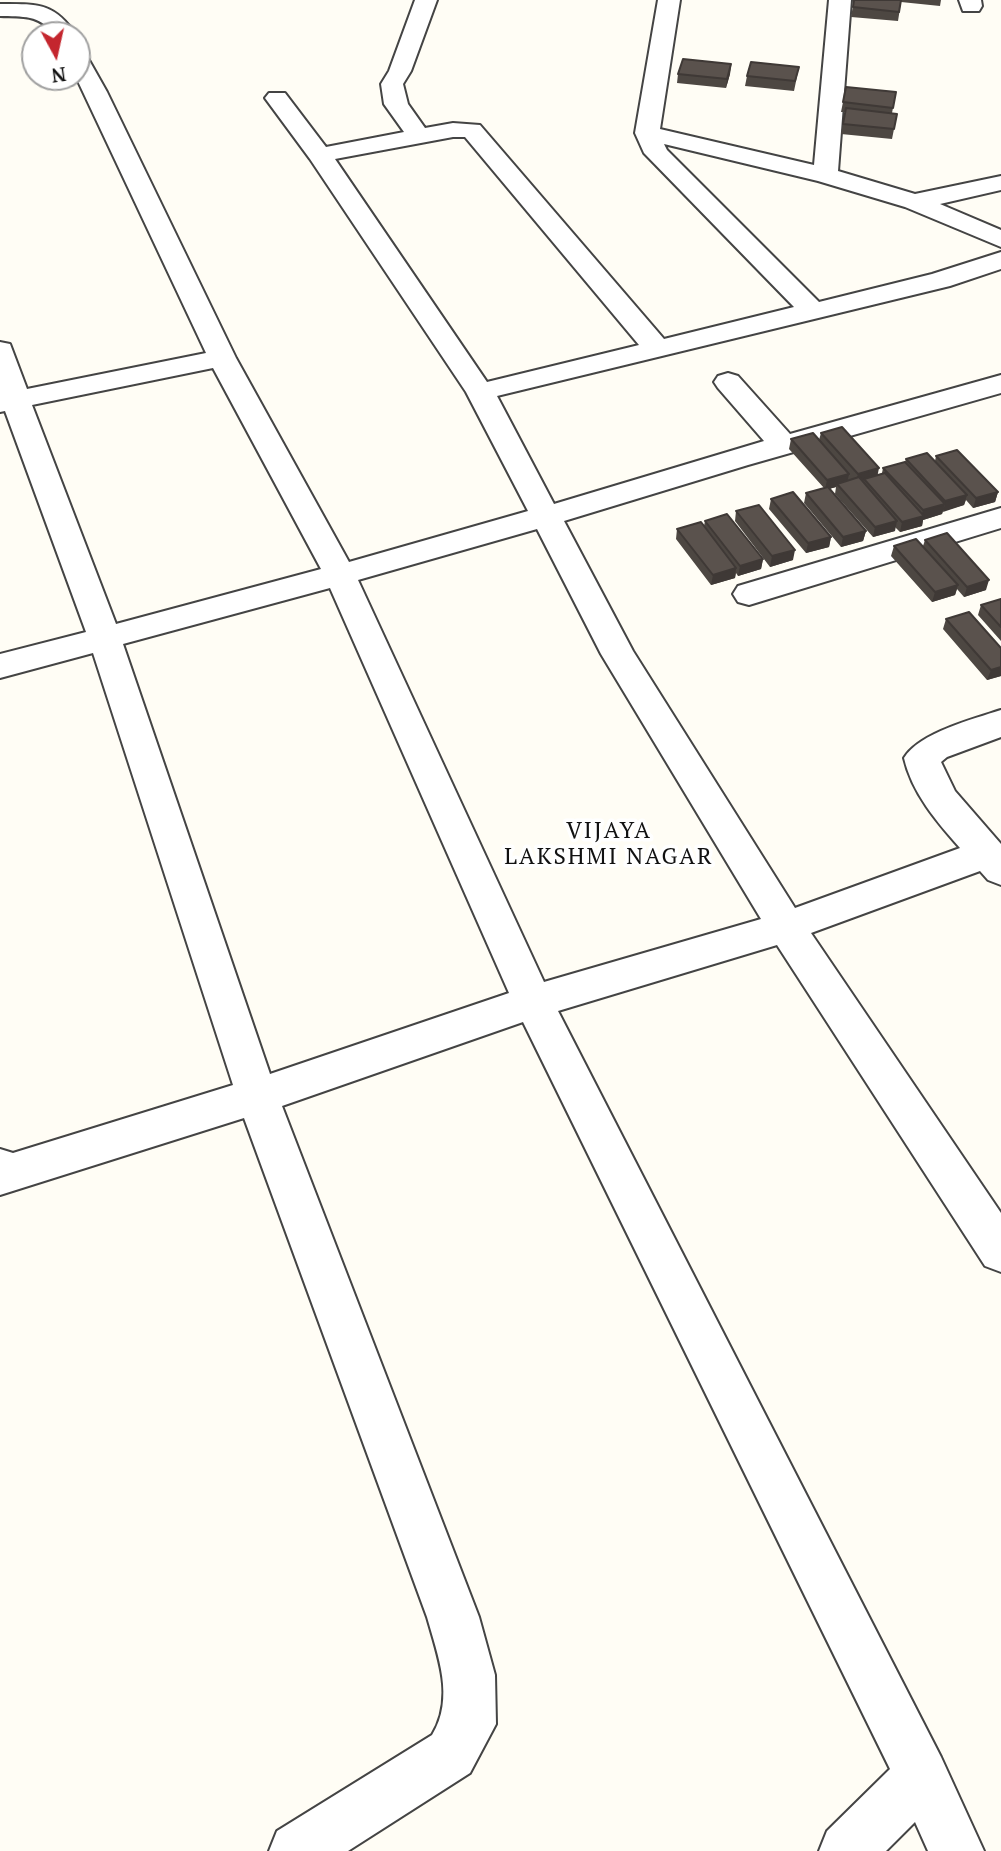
<!DOCTYPE html>
<style>
body{margin:0}
#map{position:relative;width:1001px;height:1851px;overflow:hidden;background:#fffdf5;font-family:"PT Serif",serif}
canvas{display:block}
.north{position:absolute;left:21px;top:21px;width:70px;height:70px;box-sizing:border-box;background:#fff;border:2px solid #a0a0a0;border-radius:50%;rotate:172deg;font-size:19px;font-weight:700;line-height:28px;text-align:center;color:#111}
.north::after{content:'';display:block;margin:auto;width:24px;height:32px;background:#c4262e;clip-path:polygon(50% 0,100% 100%,50% 72%,0 100%)}
</style>
<div id="map">
<canvas width="1001" height="1851"></canvas>
<div class="north">N</div>
</div>
<script>
const context = document.querySelector('canvas').getContext('2d');
context.lineJoin = 'round';
function stroke(path, color, width, dash) {
  context.strokeStyle = color;
  context.lineWidth = width;
  context.lineCap = dash ? 'butt' : 'round';
  context.setLineDash(dash || []);
  context.stroke(path);
}
function fillPath(path, color) {
  context.fillStyle = color;
  context.fill(path, 'evenodd');
}
function label(font, color, halo, rows, align = 'center') {
  context.font = font + ' "PT Serif",serif';
  context.lineWidth = 7;
  context.setLineDash([]);
  context.textBaseline = 'middle';
  context.strokeStyle = halo;
  context.fillStyle = color;
  for (const [text, x, y, turn = 0] of rows) {
    context.save();
    context.translate(x, y);
    context.rotate((+turn || 0) * Math.PI / 180);
    context.textAlign = isNaN(turn) ? turn : align;
    if (halo) context.strokeText(text, 0, 0);
    context.fillText(text, 0, 0);
    context.restore();
  }
}
const street = new Path2D(`
 M415 0H437L411 71 403 84 408 104 425 128 453 123 480 125 664 339 794 307 644 153 635 133 658 0H680L660 129 814 165 829 0H851L838 171 915 194 1001 176V190L940 204 1001 230V247L905 207 818 181 664 144 667 150 819 302 932 274 1001 252V269L950 286 497 396 554 504 764 441 718 388 714 382 718 376 728 373 738 376 790 434 1001 375V393L748 465 564 521 633 651 795 908 960 848C937 822 912 793 904 758 919 733 973 719 1001 710V737L947 757 941 762 955 791 1001 844V885L988 880 980 871 811 933 1001 1213V1272L985 1266 777 945 558 1011 941 1757 984 1851H928L915 1822 886 1851H819L827 1831 890 1769 523 1022 282 1106 479 1617 495 1675 496 1724 470 1773 348 1851H269L277 1831 432 1735C455 1698 438 1656 427 1617L244 1118 0 1195V1149L13 1153 233 1085 93 653 0 678V654L86 632 5 411 0 412V342L10 344 27 389 206 353 76 77 77 51 85 53 107 92 236 358 349 562 528 511 466 392 310 159 265 98 269 93H285L326 147 404 132 384 104 381 84 389 71ZM453 137H465L639 345 487 382 335 159ZM213 368 321 569 116 624 32 405ZM537 529 601 654 761 919 544 982 358 580ZM330 588 509 993 270 1074 123 644Z
 M959 0H981L982 6 979 11H963Z
 M0 4C37 4 54 2 76 35H54C40 14 22 17 0 16Z
 M1001 508V528L749 605 738 602 733 594 738 586Z`);
stroke(street, '#444', 4);
fillPath(street, '#fff');
fillPath(new Path2D(`
 M854 0H941L940 6 901 2 898 21 851 17Z
 M731 64 730 74 726 88 677 83 678 74Z
 M799 67 794 91 745 86 747 76Z
 M846 87 896 92 892 113 894 129 892 139 841 134 845 112H841Z
 M821 433 878 475 882 473 883 468 905 462 906 459 935 461 936 456 998 492 995 502 973 508 966 500 964 505 943 511 942 514 923 520 922 526 900 532 895 527V531L873 537 835 494 836 487 829 489 866 531 863 541 841 547 804 503 806 493 824 488 789 449 791 439 819 440Z
 M771 499 831 537 829 547 806 553 769 509Z
 M736 511 793 560 770 567 735 521Z
 M705 521 763 559 761 569 738 576 736 573 735 578 711 585 676 539 677 529 704 526Z
 M925 540 986 590 964 597 957 589 955 595 932 602 891 556 894 546H923Z
 M1001 599V641L978 615 981 605Z
 M946 619 1001 648V676L987 680 943 629Z`), '#4d4742');
fillPath(new Path2D(`
 M731 64 730 74 726 88 727 79Z
 M879 468 877 478 864 479 863 482 855 484 858 474Z
 M849 474 847 484H837L836 487 825 490 827 480Z
 M998 492 995 502 973 508 976 498Z
 M967 495 964 505 943 512 945 501Z
 M945 504 942 514 923 520 922 526 900 532 902 522 921 517 923 510Z
 M897 521 895 531 873 537 875 527Z
 M866 531 863 541 841 547 843 537Z
 M831 537 829 547 806 553 808 543Z
 M795 550 793 560 770 567 772 556Z
 M763 559 761 569 738 576 740 566Z
 M736 568 735 578 711 585 713 575Z
 M989 580 986 590 964 597 967 587Z
 M958 585 955 595 932 602 935 592Z
 M1001 667V676L987 680 991 670Z`), '#3f3936');
const building = new Path2D(`
 M854 0H901L899 12 853 7Z
 M683 59 731 64 727 79 678 74Z
 M751 62 799 67 795 81 747 76Z
 M846 87 896 92 893 108 843 102Z
 M846 108 897 114 894 129 843 124Z
 M842 427 879 468 858 474 821 433Z
 M813 433 849 474 827 480 791 439Z
 M957 450 998 492 976 498 936 456Z
 M927 453 967 495 945 501 906 459Z
 M905 462 945 504 923 510 883 468Z
 M885 473 924 516 902 522 864 479Z
 M859 477 897 521 875 527 837 484Z
 M828 487 866 531 843 537 806 493Z
 M793 492 831 537 808 543 771 499Z
 M759 505 795 550 772 556 736 511Z
 M727 514 763 559 740 566 705 521Z
 M701 522 736 568 713 575 677 529Z
 M947 533 989 580 967 587 925 540Z
 M916 539 958 585 935 592 894 546Z
 M1001 599V627L981 605Z
 M969 612 1001 648V667L991 670 946 619Z`);
fillPath(building, '#5a524d');
stroke(building, '#3f3936', 2);
context.letterSpacing = '2px';
label('23px', '#111', '#fff', [
 ["VIJAYA",609,831],
 ["LAKSHMI NAGAR",609,857]
]);
context.letterSpacing = '0px';
</script>
